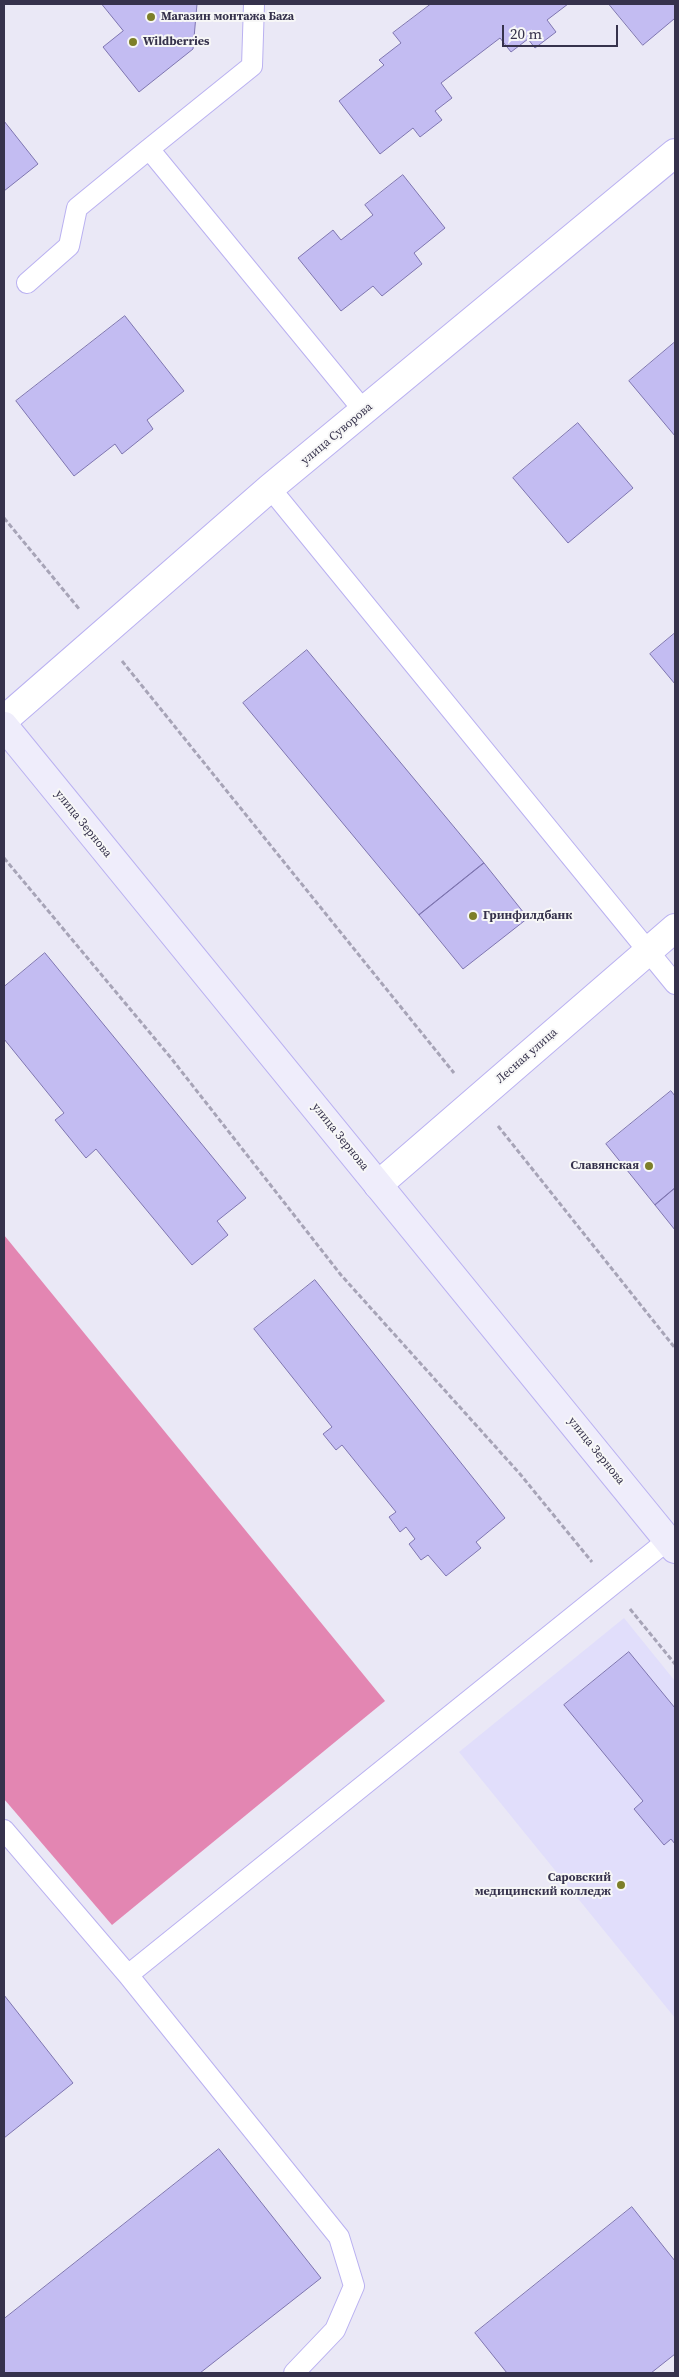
<!DOCTYPE html>
<meta charset="utf-8">
<style>
body{margin:0}
#map{position:relative;width:679px;height:2377px;overflow:hidden;background:#eae8f6;font-family:"Source Serif 4",serif}
canvas{display:block}
.frame{position:absolute;inset:0;border:5px solid #36324c;pointer-events:none}
.scale{position:absolute;left:502px;top:25px;width:116px;height:22px;box-sizing:border-box;border:2px solid #36324c;border-top:0;padding-left:6px;font-size:15px;line-height:18px;white-space:nowrap;color:#36324c;-webkit-text-stroke:4px #f7f7f7;paint-order:stroke}
</style>
<div id="map">
<canvas width="679" height="2377"></canvas>
<div class="frame"></div>
<div class="scale">20 m</div>
</div>
<script>
const context = document.querySelector('canvas').getContext('2d');
context.lineJoin = 'round';
function fillPath(path, color) {
  context.fillStyle = color;
  context.fill(path, 'evenodd');
}
function stroke(path, color, width, dash) {
  context.strokeStyle = color;
  context.lineWidth = width;
  context.lineCap = dash ? 'butt' : 'round';
  context.setLineDash(dash || []);
  context.stroke(path);
}
function label(font, color, halo, rows, align = 'center') {
  context.font = font + ' "Source Serif 4",serif';
  context.lineWidth = 4;
  context.setLineDash([]);
  context.textBaseline = 'middle';
  context.strokeStyle = halo;
  context.fillStyle = color;
  for (const [text, x, y, turn = 0] of rows) {
    context.save();
    context.translate(x, y);
    context.rotate((+turn || 0) * Math.PI / 180);
    context.textAlign = isNaN(turn) ? turn : align;
    if (halo) context.strokeText(text, 0, 0);
    context.fillText(text, 0, 0);
    context.restore();
  }
}
fillPath(new Path2D(`
 M624 1618 675 1681V2018L459 1752Z`), '#e1defb');
fillPath(new Path2D(`
 M4 1235 385 1701 112 1925 4 1799Z`), '#e386b2');
const building = new Path2D(`
 M102 4H197L193 49 139 92 103 47 123 31Z
 M431 4H568L547 20 556 32 535 48 528 39 511 52 500 38 441 83 452 98 435 111 442 120 420 137 413 128 380 154 339 101 384 65 379 60 401 43 393 33Z
 M609 4H675V21L674 19 643 45Z
 M4 121 38 164 4 191Z
 M403 175 445 228 414 253 422 264 382 296 373 286 341 311 298 258 333 230 341 240 373 215 365 205Z
 M125 316 184 391 147 420 153 429 122 454 115 444 74 476 16 401Z
 M675 342V436L629 381Z
 M578 423 633 488 568 543 513 478Z
 M675 633V684L650 654Z
 M307 650 484 863 419 915 243 703Z
 M484 863 528 918 463 969 419 915Z
 M45 953 246 1198 217 1221 228 1235 192 1265 96 1149 86 1158 55 1120 64 1113 4 1039V987Z
 M671 1091 675 1096V1188L655 1205 606 1144Z
 M675 1188V1230L655 1205Z
 M315 1280 505 1518 476 1542 481 1548 446 1576 428 1555 421 1560 409 1544 415 1539 406 1527 400 1532 389 1517 396 1512 342 1445 336 1450 323 1434 332 1427 254 1329Z
 M629 1652 675 1708V1844L671 1839 664 1845 634 1809 643 1801 564 1705Z
 M4 1995 73 2083 4 2138Z
 M219 2149 321 2278 200 2373H4V2319Z
 M632 2207 675 2261V2354L651 2373H507L475 2333Z`);
fillPath(building, '#c3bcf2');
stroke(building, '#7e75b0', 1);
const service = new Path2D(`
 M254 4 252 66 149 149 364 411
 M27 283 69 246 77 208 149 149
 M270 488 675 984
 M4 1830 128 1975 339 2237 354 2286 335 2330 294 2373
 M128 1975 668 1540`);
const minor = new Path2D(`
 M4 720 270 488 675 153
 M378 1185 675 928`);
const secondary = new Path2D(`
 M4 726 675 1549`);
stroke(service, '#bab1f1', 22);
stroke(minor, '#bab1f1', 30);
stroke(secondary, '#bab1f1', 30);
stroke(new Path2D(`
 M4 518 80 610
 M122 661 454 1073
 M4 858 171 1058 341 1275 520 1474 592 1562
 M498 1126 675 1348
 M630 1609 675 1664`), '#a7a4b7', 3, [5, 2.5]);
stroke(service, '#fff', 20);
stroke(minor, '#fff', 28);
stroke(secondary, '#efedfb', 28);
for (const [x, y, r, color] of [
 [151,17,5,"#7d7f28"],
 [133,42,5,"#7d7f28"],
 [473,916,5,"#7d7f28"],
 [649,1166,5,"#7d7f28"],
 [621,1885,5,"#7d7f28"]
]) {
  const dot = new Path2D();
  dot.arc(x, y, r, 0, 2 * Math.PI);
  context.fillStyle = color;
  context.fill(dot);
  stroke(dot, '#f7f7f7', 2);
}
label('bold 12px', '#36324c', '#f7f7f7', [
 ["Магазин монтажа Баzа",161,17],
 ["Wildberries",143,42],
 ["Гринфилдбанк",483,916],
 ["Славянская",639,1166,"right"],
 ["Саровский",611,1878,"right"],
 ["медицинский колледж",611,1892,"right"]
], 'left');
label('12px', '#36324c', '#f7f7f7', [
 ["улица Суворова",337,434,-40],
 ["улица Зернова",83,824,51],
 ["Лесная улица",527,1056,-41],
 ["улица Зернова",340,1137,51],
 ["улица Зернова",596,1451,51]
]);
</script>
